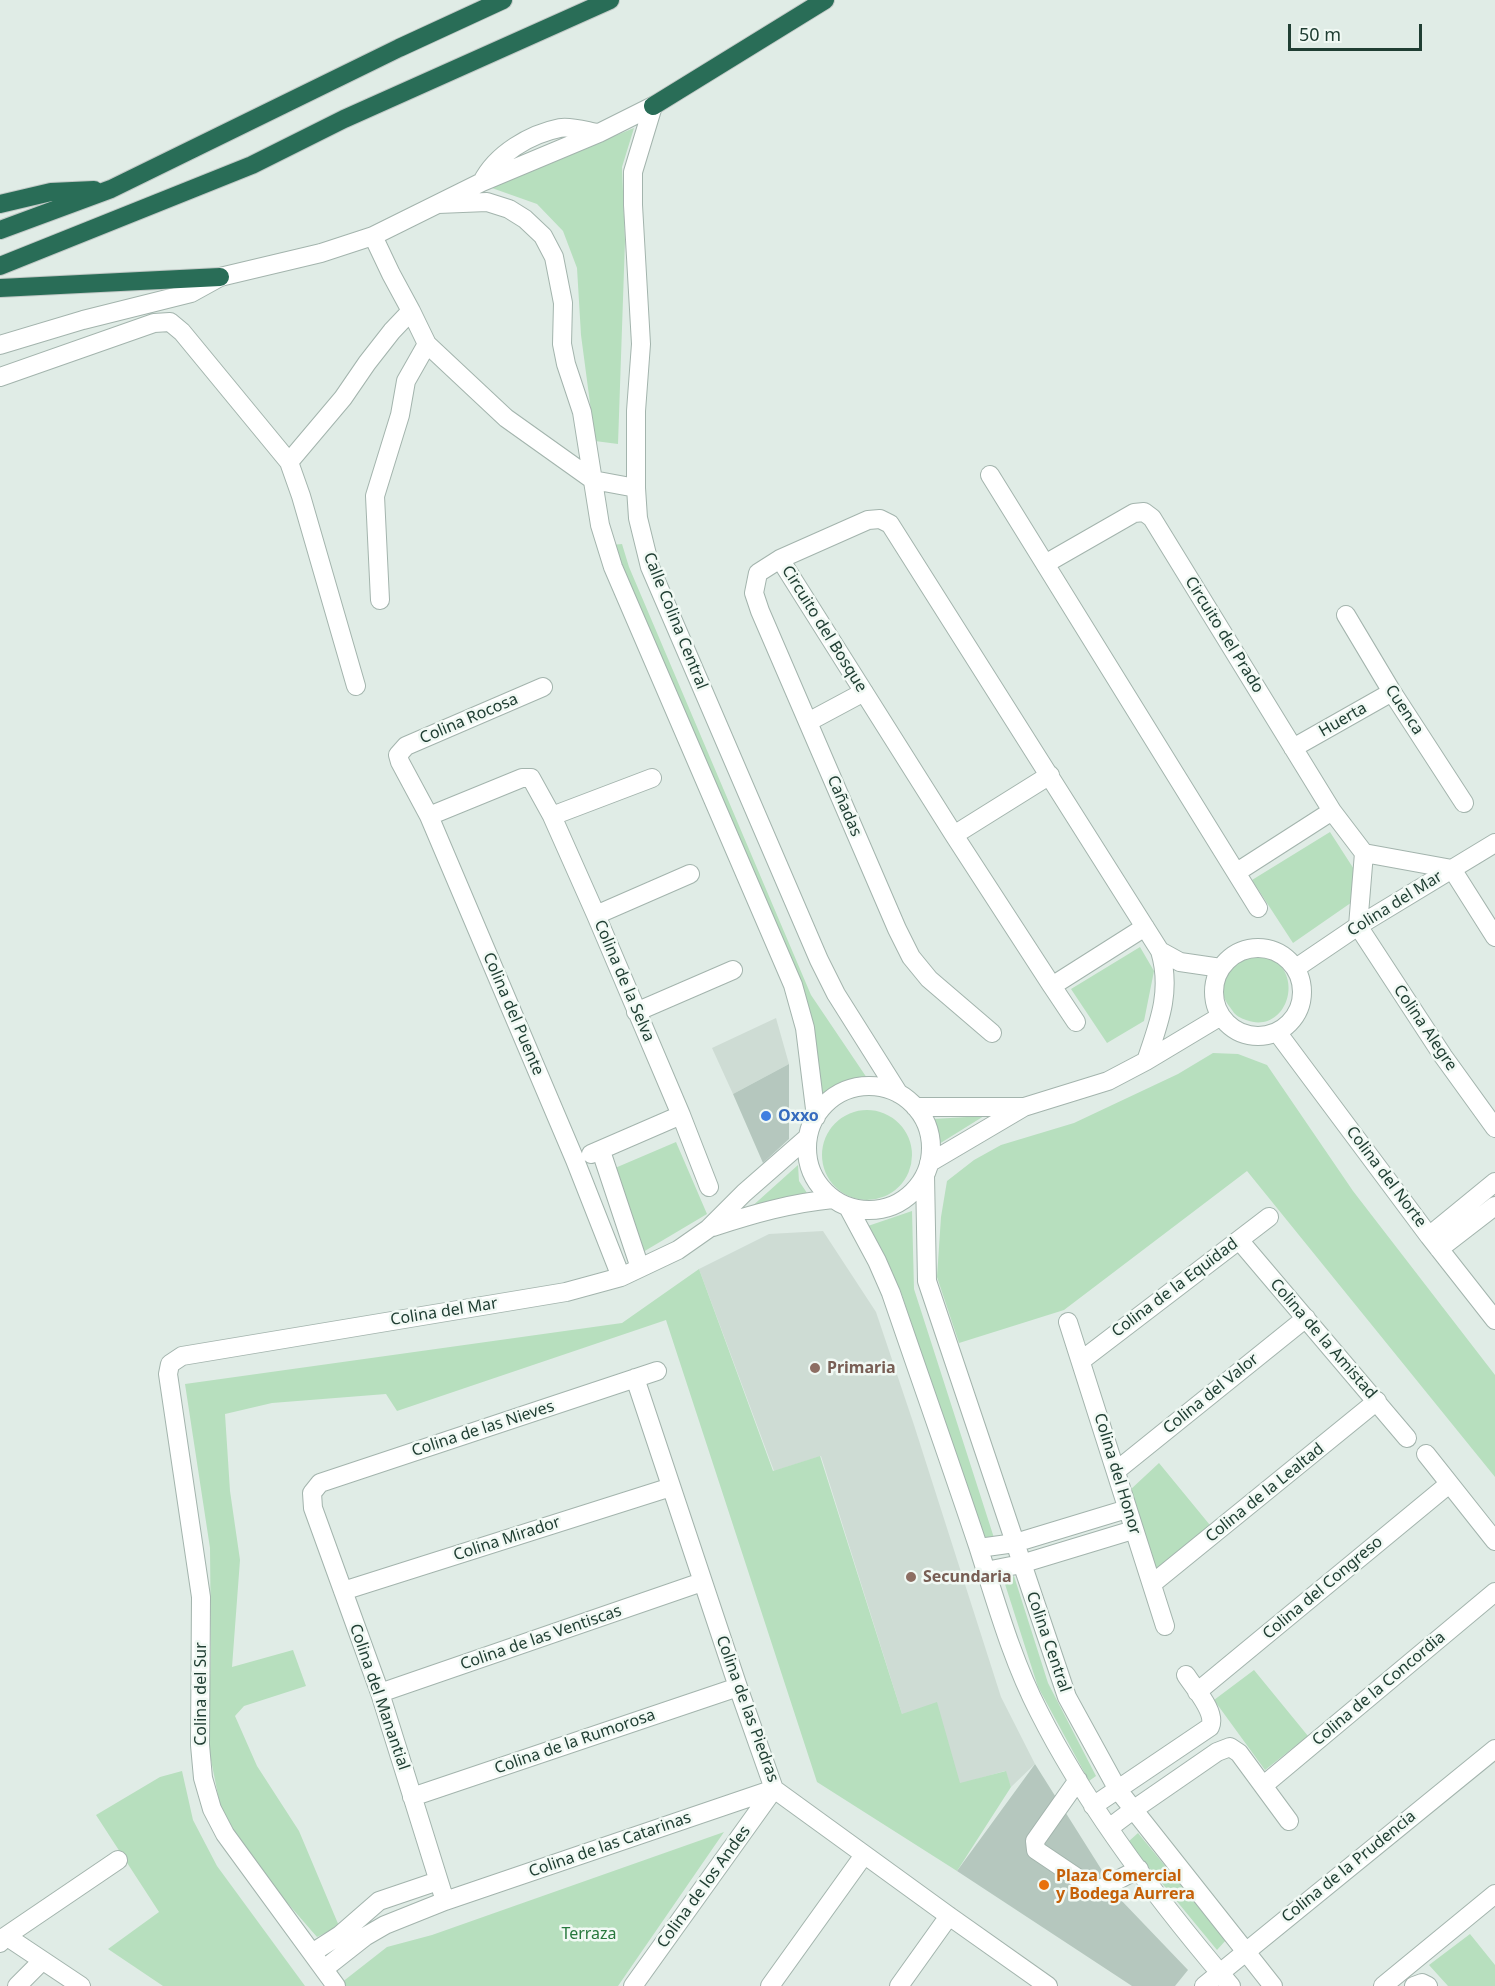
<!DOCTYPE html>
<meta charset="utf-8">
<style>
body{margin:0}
#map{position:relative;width:1495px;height:1986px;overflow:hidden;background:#e0ece6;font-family:"Noto Sans",sans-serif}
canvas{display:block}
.scale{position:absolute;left:1288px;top:24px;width:134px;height:27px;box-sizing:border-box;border:3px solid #203e33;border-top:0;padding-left:8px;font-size:18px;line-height:21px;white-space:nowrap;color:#203e33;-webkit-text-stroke:4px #f1f9f4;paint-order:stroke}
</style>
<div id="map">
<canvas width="1495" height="1986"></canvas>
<div class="scale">50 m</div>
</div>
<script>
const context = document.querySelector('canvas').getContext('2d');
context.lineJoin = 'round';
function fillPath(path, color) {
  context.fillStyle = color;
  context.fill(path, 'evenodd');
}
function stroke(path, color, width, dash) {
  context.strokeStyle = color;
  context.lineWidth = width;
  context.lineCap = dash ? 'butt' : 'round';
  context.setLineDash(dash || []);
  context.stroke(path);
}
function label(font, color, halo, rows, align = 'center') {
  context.font = font + ' "Noto Sans",sans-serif';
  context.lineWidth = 5;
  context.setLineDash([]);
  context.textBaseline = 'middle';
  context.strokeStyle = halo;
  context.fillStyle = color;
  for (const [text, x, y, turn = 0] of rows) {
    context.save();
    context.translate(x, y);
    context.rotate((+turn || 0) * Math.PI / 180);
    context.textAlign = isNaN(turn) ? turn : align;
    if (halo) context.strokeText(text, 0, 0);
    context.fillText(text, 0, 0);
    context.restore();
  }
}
fillPath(new Path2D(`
 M776 1018 789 1064 733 1094 712 1048Z
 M823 1231 876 1312 914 1425 1001 1697 1035 1764 1011 1787 1005 1771 960 1784 902 1714 821 1456 774 1471 699 1269 769 1234Z`), '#cedcd4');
fillPath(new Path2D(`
 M634 128 622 167 625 241 618 444 595 441 581 335 577 268 563 231 537 204 489 187Z
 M622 544 629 567 811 995 869 1081 839 1085 821 1100 805 1001 611 545Z
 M1330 832 1368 891 1293 943 1252 880Z
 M1140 947 1154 971 1144 1021 1107 1043 1071 989Z
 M1265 955C1268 957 1273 959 1277 962 1303 985 1282 1034 1246 1020 1241 1018 1238 1017 1234 1013 1231 1008 1226 1003 1224 997 1218 968 1238 956 1265 955Z
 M1213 1053 1238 1054 1267 1065 1353 1191 1495 1375V1477L1247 1171 1064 1310 959 1343 937 1277 941 1217 947 1181 974 1160 1001 1145 1074 1123 1178 1074Z
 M822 1155a45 45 0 1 1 90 0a45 45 0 1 1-90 0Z
 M984 1116 939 1144 938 1131 933 1119Z
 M676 1142 707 1214 638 1255 608 1171Z
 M798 1165 799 1181 811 1199 749 1209Z
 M912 1211 914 1289 995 1541 984 1545 902 1295 865 1227Z
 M699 1269 773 1471 820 1456 902 1714 937 1702 960 1783 1006 1771 1011 1787 957 1871 817 1782 666 1320 397 1411 386 1394 272 1403 225 1414 230 1491 240 1560 232 1667 293 1650 306 1686 244 1706 235 1716 257 1766 299 1831 339 1926 317 1937 250 1860 221 1810 208 1745 211 1650 210 1548 185 1384 622 1323Z
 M1159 1463 1214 1530 1157 1574 1130 1490Z
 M1014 1576 1048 1683 1096 1776 1089 1781 1038 1687 1004 1581Z
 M1254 1670 1308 1736 1265 1770 1214 1700Z
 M182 1771 193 1820 217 1866 305 1986H163L108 1949 159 1912 96 1815 160 1777Z
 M724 1832 618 1986H343L341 1983 387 1947 432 1935Z
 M1138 1833 1226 1940 1217 1950 1128 1842Z
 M1470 1934 1495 1965V1986H1448L1429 1965Z`), '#b7dfbe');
fillPath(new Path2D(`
 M789 1064V1139L763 1163 733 1094Z
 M1035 1764 1120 1899 1188 1970 1175 1986H1132L957 1871Z`), '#b5c7be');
const minor = new Path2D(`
 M653 106 633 172V205L641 344 636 411V488L638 518 650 567 819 960 836 994 899 1094
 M482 182C496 154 530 134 560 128 571 126 586 131 597 133
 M438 204 487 202 509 209 525 219 543 236 554 257 563 303 562 344 566 364 582 412 600 525 613 567 793 985 805 1028 816 1117
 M411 311 427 344 506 418 593 480 636 488
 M0 345 83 320 191 293 220 277 321 253 373 236 482 182 599 133 653 106
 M0 377 154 323 170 322 182 332 289 462 301 496 356 686
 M289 462 343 398 367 363 392 331 411 311 391 274 373 236
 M990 475 1258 908
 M780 559 954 835 1052 986 1145 927
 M1045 564 1134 513 1144 512 1152 518 1332 811 1364 853 1358 926 1443 1056 1495 1128
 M380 600 375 496 400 415 406 381 427 344
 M1346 615 1392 692 1464 803
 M543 687 406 746 398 755 400 762 429 816 575 1160 621 1277
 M808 722 864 692
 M1293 748 1392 692
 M429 816 522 778H531L552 816 596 915 681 1115 709 1187
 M552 816 652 778
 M954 835 1050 775
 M1364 853 1452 869 1495 937
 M1237 872 1332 811
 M596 915 690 874
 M1214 992a44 44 0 1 1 88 0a44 44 0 1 1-88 0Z
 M1160 951 1180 962 1221 968
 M1296 968 1358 926 1495 843
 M1052 986 1076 1022
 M636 1012 733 970
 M1277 1032 1429 1236 1495 1320
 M992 1033 929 979 911 957 897 929 760 611 754 593 758 573 780 559 868 520 880 519 890 524 1160 951C1172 991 1159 1023 1146 1061
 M807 1148a62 62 0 1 1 124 0a62 62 0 1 1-124 0Z
 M915 1107H1022
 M601 1151 640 1268
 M591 1154 681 1115
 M929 1163 1024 1107 1108 1081 1146 1061 1221 1016
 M925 1175 927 1281 1067 1697 1118 1790 1273 1986
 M848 1207 877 1261 891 1293C920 1378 950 1462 978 1546 996 1602 1012 1660 1039 1712 1088 1809 1160 1903 1231 1986
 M713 1227C753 1214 791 1203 833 1199
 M1429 1236 1495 1182
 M1239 1240 1407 1438
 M1439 1249 1495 1206
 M1068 1322 1165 1626
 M1082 1360 1269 1217
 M635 1378 738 1687 774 1789 949 1916 1048 1986
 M1426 1454 1495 1541
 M1116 1471 1306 1318
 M979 1548 1015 1543 1127 1509
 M986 1571 1021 1564 1133 1530
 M1152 1584 1377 1401
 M343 1591 671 1487
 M1197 1692 1449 1484
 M380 1693 702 1582
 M1078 1780 1035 1841 1036 1850 1094 1889 1102 1888 1139 1869
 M1264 1785 1495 1592
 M412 1797 738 1687
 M1093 1806 1210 1727C1217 1712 1194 1688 1186 1675
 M1109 1828 1133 1810 1217 1752 1230 1747 1239 1753 1289 1821
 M445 1901 380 1693 313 1508 312 1493 320 1483 657 1371
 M6 1936 81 1986
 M0 1943 6 1936 118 1860
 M312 1953 340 1935 379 1901 438 1881
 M324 1969 366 1936 385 1925 445 1901 774 1789
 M17 1986 42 1961
 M336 1986 225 1834 212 1809 203 1778 200 1745 201 1597 168 1374 170 1364 182 1356 566 1292 621 1277 678 1250 708 1229 744 1193 808 1137
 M633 1986 774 1789
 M770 1986 864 1855
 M899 1986 949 1916
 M1204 1986 1495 1749
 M1383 1986 1495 1894
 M1414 1986 1422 1983 1428 1986`);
const highway = new Path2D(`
 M653 106 825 0
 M0 204 51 192 94 190
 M0 230 111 189 399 48 503 0
 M0 266 252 165 344 119 610 0
 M0 288 220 277`);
stroke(minor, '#a3b4ad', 20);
stroke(highway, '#c1c9c6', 20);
stroke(minor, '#fff', 18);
stroke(highway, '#296d57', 18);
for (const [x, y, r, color] of [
 [766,1116,6,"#3f7fe0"],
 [815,1368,6,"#8d6e63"],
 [911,1577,6,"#8d6e63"],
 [1044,1885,6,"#e8710a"]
]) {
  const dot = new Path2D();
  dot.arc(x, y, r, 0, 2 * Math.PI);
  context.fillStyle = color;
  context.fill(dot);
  stroke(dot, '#f1f9f4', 2);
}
label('16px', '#203e33', '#f1f9f4', [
 ["Calle Colina Central",675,621,68],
 ["Circuito del Bosque",824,629,58],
 ["Circuito del Prado",1224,635,58],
 ["Cuenca",1404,710,57],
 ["Colina Rocosa",469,719,-23],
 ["Huerta",1343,720,-30],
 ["Cañadas",844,806,67],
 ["Colina del Mar",1395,904,-32],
 ["Colina de la Selva",624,981,67],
 ["Colina del Puente",513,1014,67],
 ["Colina Alegre",1425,1028,56],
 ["Colina del Norte",1386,1177,53],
 ["Colina de la Equidad",1175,1288,-37],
 ["Colina del Mar",444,1312,-9],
 ["Colina de la Amistad",1323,1339,49],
 ["Colina del Valor",1211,1394,-39],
 ["Colina de las Nieves",483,1429,-18],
 ["Colina del Honor",1117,1474,73],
 ["Colina de la Lealtad",1265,1493,-39],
 ["Colina Mirador",507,1539,-18],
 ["Colina del Congreso",1323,1588,-40],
 ["Colina de las Ventiscas",541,1638,-19],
 ["Colina Central",1048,1642,71],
 ["Colina de la Concordia",1379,1689,-40],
 ["Colina del Sur",201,1694,-90],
 ["Colina del Manantial",379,1697,71],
 ["Colina de las Piedras",747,1709,70],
 ["Colina de la Rumorosa",575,1742,-19],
 ["Colina de las Catarinas",610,1845,-19],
 ["Colina de la Prudencia",1349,1867,-39],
 ["Colina de los Andes",704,1887,-54]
]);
label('bold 16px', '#366cbe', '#f1f9f4', [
 ["Oxxo",778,1116]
], 'left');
label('bold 16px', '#785e54', '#f1f9f4', [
 ["Primaria",827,1368],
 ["Secundaria",923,1577]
], 'left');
label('bold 16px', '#c56008', '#f1f9f4', [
 ["Plaza Comercial",1056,1876],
 ["y Bodega Aurrera",1056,1894]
], 'left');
label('16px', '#27783d', '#f1f9f4', [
 ["Terraza",589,1934]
]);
</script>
